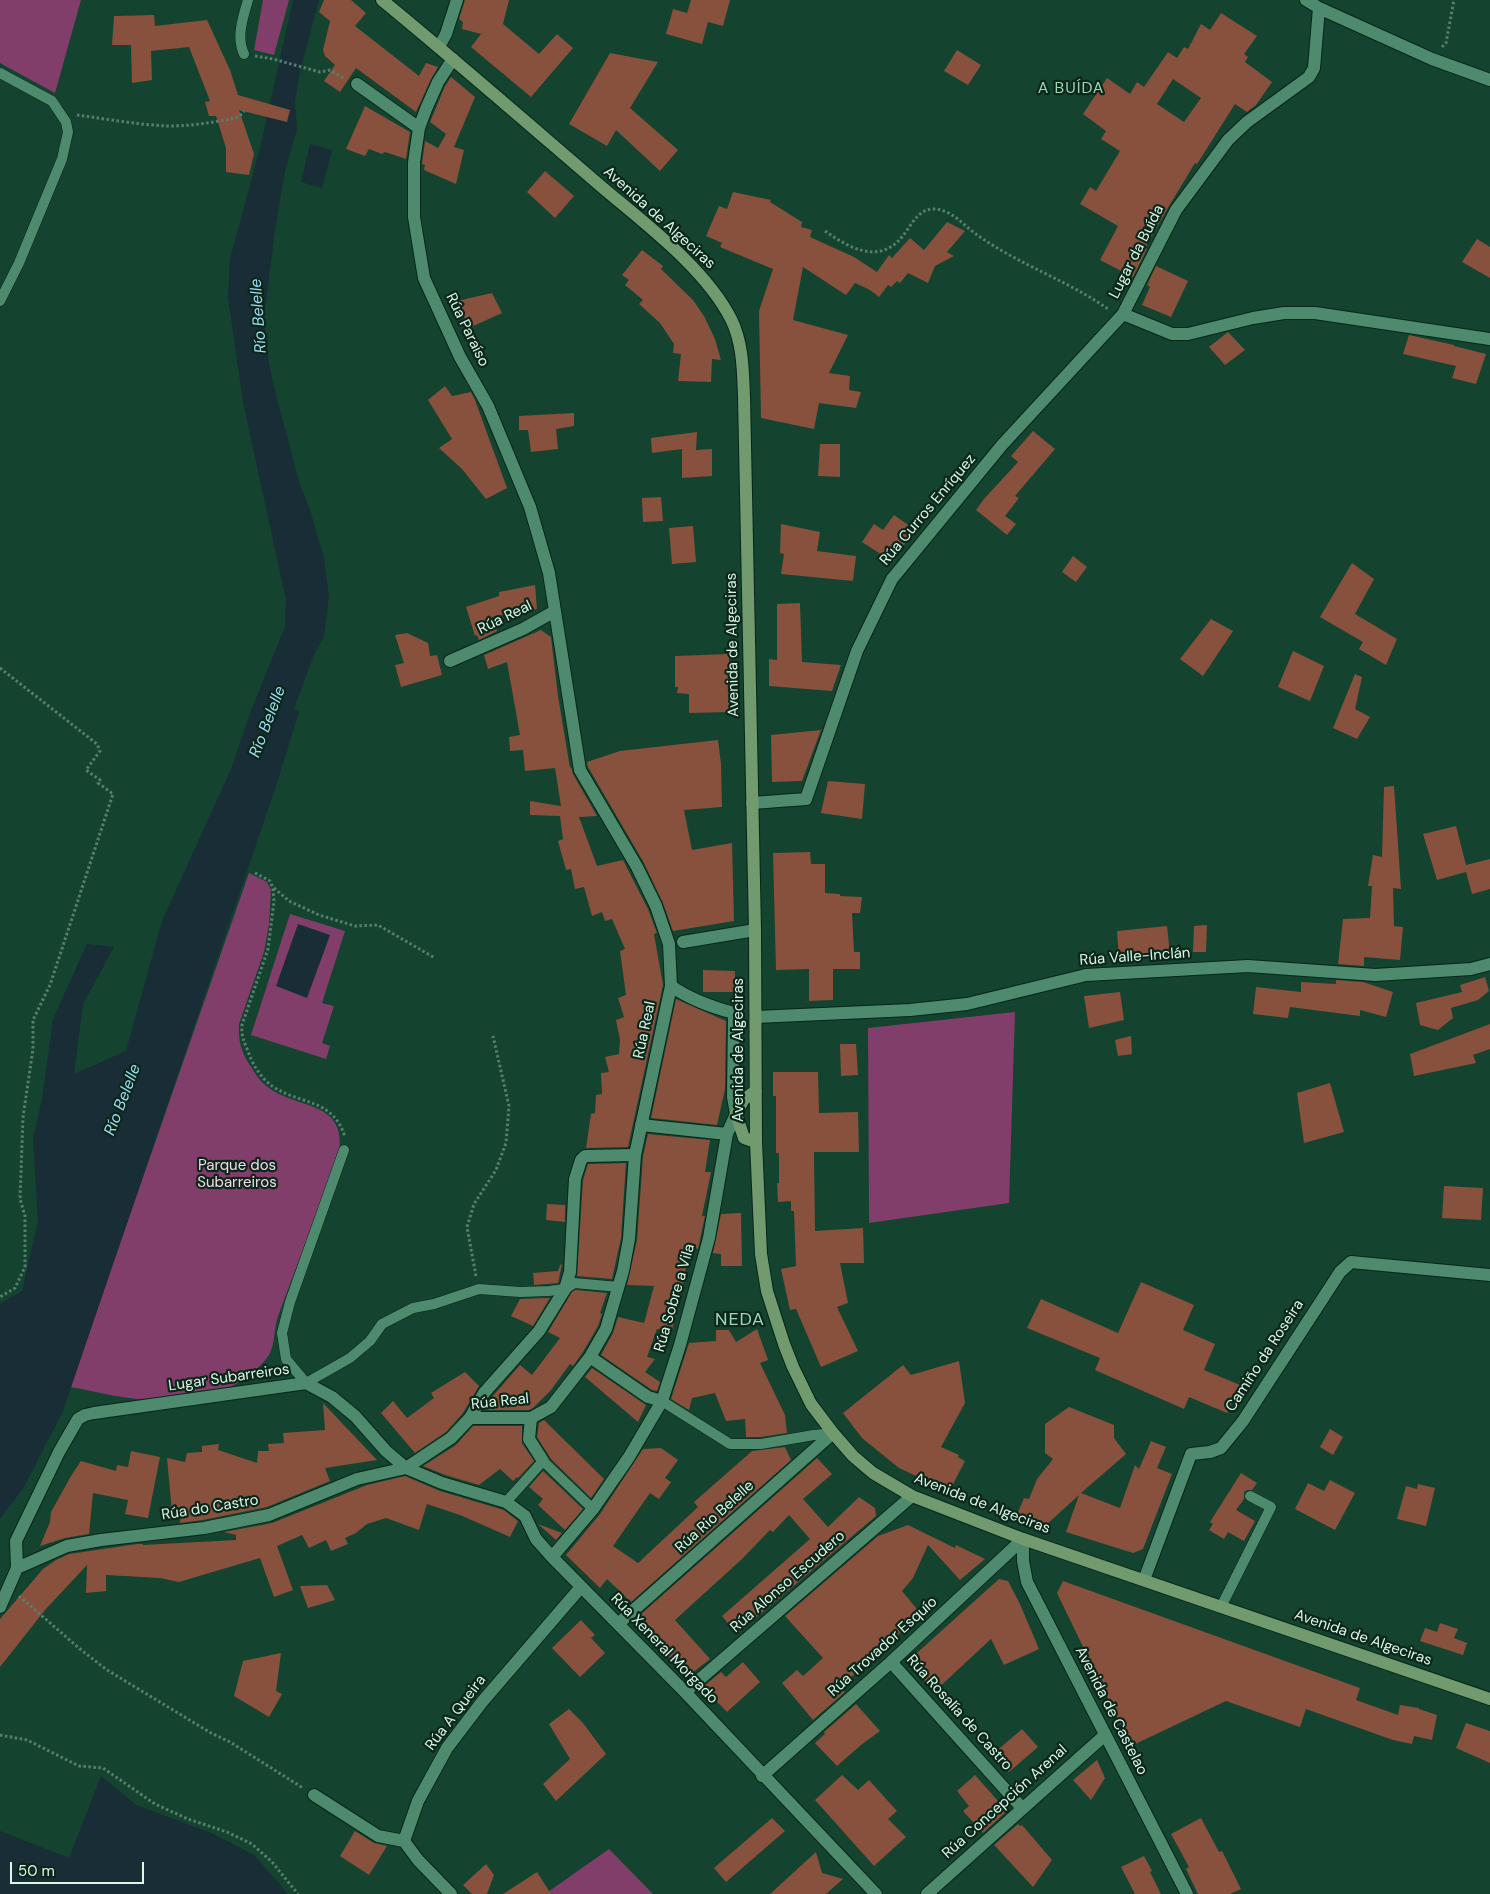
<!DOCTYPE html>
<meta charset="utf-8">
<style>
body{margin:0}
#map{position:relative;width:1490px;height:1894px;overflow:hidden;background:#14432f;font-family:"DM Sans",sans-serif}
canvas{display:block}
.scale{position:absolute;left:10px;top:1862px;width:134px;height:22px;box-sizing:border-box;border:2px solid #d8f7e6;border-top:0;padding-left:6px;font-size:15px;line-height:18px;white-space:nowrap;color:#d8f7e6;-webkit-text-stroke:4px #0d261a;paint-order:stroke}
</style>
<div id="map">
<canvas width="1490" height="1894"></canvas>
<div class="scale">50 m</div>
</div>
<script>
const context = document.querySelector('canvas').getContext('2d');
context.lineJoin = 'round';
function fillPath(path, color) {
  context.fillStyle = color;
  context.fill(path, 'evenodd');
}
function stroke(path, color, width, dash) {
  context.strokeStyle = color;
  context.lineWidth = width;
  context.lineCap = dash ? 'butt' : 'round';
  context.setLineDash(dash || []);
  context.stroke(path);
}
function label(font, color, halo, rows, align = 'center') {
  context.font = font + ' "DM Sans",sans-serif';
  context.lineWidth = 4.5;
  context.setLineDash([]);
  context.textBaseline = 'middle';
  context.strokeStyle = halo;
  context.fillStyle = color;
  for (const [text, x, y, turn = 0] of rows) {
    context.save();
    context.translate(x, y);
    context.rotate((+turn || 0) * Math.PI / 180);
    context.textAlign = isNaN(turn) ? turn : align;
    if (halo) context.strokeText(text, 0, 0);
    context.fillText(text, 0, 0);
    context.restore();
  }
}
fillPath(new Path2D(`
 M0 0H81L55 93 0 63Z
 M263 0H289L274 55 254 50Z
 M249 873 267 882 271 890 269 924 264 952 239 1024C238 1040 241 1051 249 1064 255 1073 260 1082 269 1088 299 1110 347 1100 339 1154L278 1316C274 1328 275 1343 270 1353 262 1367 243 1382 229 1387 207 1396 162 1401 138 1399 116 1397 93 1391 70 1387Z
 M290 914 345 931 322 1003 334 1006 322 1043 330 1046 326 1059 251 1035Z
 M1015 1012 1009 1203 869 1223 868 1028Z
 M609 1849 653 1894H545Z`), '#823e6b');
fillPath(new Path2D(`
 M293 0H319L300 71 295 101 297 129 285 171 275 230 264 319 269 364 277 399 300 485 310 510 324 558 329 596 324 636 313 657 294 709 299 712 277 783 63 1411 24 1487 0 1519V1304L22 1291 38 1221 33 1139 42 1099 53 1019 87 944 114 947 83 1004 74 1074 126 1051 162 921 231 769 252 708 285 627 286 600 243 402 228 297 230 259 260 148Z
 M310 144 332 150 322 188 301 182Z
 M298 924 330 935 307 998 276 986Z
 M101 1776 136 1805 211 1833 254 1855 288 1894H0V1831L69 1858Z`), '#182d35');
fillPath(new Path2D(`
 M324 0H351L366 13 355 26 419 76 426 63 438 67 431 79 416 112 356 68 340 92 324 81 335 65 325 56 323 50 330 21 319 12Z
 M465 0H509L503 24 539 54 557 34 573 48 531 97 471 47 481 34 462 29 463 22 459 19Z
 M691 0H730L723 26 708 22 702 44 666 34 673 9 687 13Z
 M1221 13 1257 36 1244 54 1248 57 1245 62 1272 82 1256 105 1247 112 1235 104 1197 164 1195 163 1169 206 1145 248 1147 249 1133 277 1100 260 1118 226 1080 204 1090 187 1096 191 1120 151 1101 139 1106 131 1083 114 1107 78 1130 94 1137 82 1144 87 1168 52 1177 58 1184 47 1188 49 1201 24 1210 30ZM1173 79 1201 98 1184 122 1157 104Z
 M154 15 155 26 207 20 230 70 238 95 290 110 287 122 239 110 254 154 249 175 226 172V148L216 116H209L205 102 210 101 189 47 151 51 152 80 132 83 131 45H112L114 16Z
 M957 50 981 65 968 85 944 71Z
 M610 53 658 62 630 108 678 150 660 171 616 130 607 146 569 124Z
 M451 77 475 97 454 147 464 150 456 184 424 170 425 165 422 164 425 141 438 148 446 134 430 122 445 86Z
 M365 106 410 132 406 159 385 152 382 154 369 149 365 156 346 149Z
 M545 171 574 196 555 218 527 192Z
 M733 192 771 200 770 202 802 222 801 227 812 230 810 237 854 257 877 272 889 255 892 258 910 238 924 250 947 222 965 231 947 252 954 256 935 266 928 283 908 273 900 283 897 281 891 287 888 285 879 297 870 290 855 283 846 295 803 267 793 320 848 335 829 373 850 376 849 390 861 392 856 408 819 403 814 429 761 418 759 311 773 269 720 247 722 243 706 236 719 206 727 209Z
 M1477 239 1490 247V278L1462 262Z
 M642 250 663 266 661 269 693 300 704 316 715 339 721 360 712 359 711 382 678 381 681 354 673 353 674 344 660 323 639 304 643 300 625 285 629 280 622 275Z
 M1156 266 1188 281 1171 317 1142 305 1150 287 1147 285Z
 M492 293 502 313 469 328 457 301Z
 M1228 332 1245 350 1225 365 1209 347Z
 M1409 335 1454 345V346L1486 354 1476 384 1452 378 1456 366 1403 354Z
 M445 386 452 396 471 392 475 400 507 488 486 499 462 469 439 448 452 439 428 400Z
 M574 413V426L556 429 558 449 531 452 528 430H519V416Z
 M1033 431 1055 449 1015 496 1019 498 1005 516 1016 524 1007 535 976 510 984 499 1018 462 1011 456Z
 M697 432 696 450 712 449V476L682 478V449L652 453 651 438Z
 M820 444H840V477L818 476Z
 M661 497 663 521 643 522 642 498Z
 M894 515 914 529 893 562 862 542 874 524 883 530Z
 M781 524 820 532 817 551 856 556 853 581 781 574 784 554 780 553Z
 M693 526 696 562 672 564 669 528Z
 M1073 556 1087 567 1076 582 1062 572Z
 M1352 563 1374 579 1355 614 1397 639 1386 665 1359 649 1363 642 1320 617Z
 M535 585 537 609 492 617 497 631 479 640 477 635 475 636 466 607 499 596V592Z
 M800 603 802 662 841 665 832 691 769 686V659L777 660V604Z
 M1211 619 1233 631 1203 676 1180 659Z
 M541 630 551 637 558 696 570 768 571 767 573 774 597 816 579 817 597 866 623 860 648 909 657 933 654 934 663 985 628 1147 586 1148 591 1114 595 1113 596 1095 602 1094 601 1073 609 1072 605 1057 619 1054 620 1040 616 1020 624 1017 618 998 626 995 620 951 625 949 612 919 605 921 602 912 592 916 584 887 575 889 571 869 566 870 558 841 563 839 560 816 530 815V801L561 806 555 768 525 771 523 750 510 751 509 737 520 735 507 662 488 669 484 655Z
 M407 633 428 643 430 656 437 655 442 675 401 687 395 665 404 663 395 635Z
 M1293 651 1324 666 1310 701 1278 687Z
 M729 654 730 712 689 713V694L677 693 678 687H675V656Z
 M1355 674 1362 677 1355 709 1370 717 1357 739 1333 728Z
 M821 730 802 781 772 782 771 735Z
 M718 740 721 764 722 807 684 810 692 850 732 843 734 921 673 931 663 903 644 863 588 767 587 762 620 751Z
 M828 781 865 784 862 819 821 813Z
 M1394 786 1401 889 1393 888 1394 926 1403 927 1400 960 1364 957V966L1338 964 1343 919 1370 918 1372 886H1368L1373 855 1382 857 1384 787Z
 M1456 826 1466 865 1490 859V889L1472 894 1466 872 1437 880 1423 834Z
 M810 852 811 864H825V893L840 894V896L862 897 860 913H852L854 952H860V969H833V1000L809 1001V969L776 970 773 853Z
 M1207 925 1206 952H1193L1194 926Z
 M1167 926 1170 954 1119 959 1117 931Z
 M703 970 735 971V992H703Z
 M1485 977 1489 991 1478 1000 1451 1008 1453 1018 1438 1030 1420 1025 1416 1003 1462 992 1460 985Z
 M1336 980 1363 982 1393 992 1386 1017 1360 1010V1016L1290 1007 1288 1018 1253 1014 1256 987 1301 992V982L1336 984Z
 M1120 992 1124 1020 1089 1028 1084 996Z
 M676 999 726 1021 725 1089 717 1125 651 1118Z
 M1490 1024V1049L1473 1055 1476 1063 1414 1076 1410 1054Z
 M1131 1036 1132 1054 1118 1056 1115 1040Z
 M840 1044H856L858 1075 841 1076Z
 M773 1072H818L819 1113 858 1112 859 1152H814L815 1231 863 1228 864 1263H840L848 1303 837 1307 858 1351 821 1367 796 1309 790 1310 781 1269 796 1266 794 1211H791V1201L778 1202 777 1183H779V1153H776V1096H773Z
 M1330 1083 1344 1132 1304 1143 1297 1093Z
 M648 1134 710 1140 705 1172H711L702 1216H705L698 1249 689 1246 683 1286 672 1330 657 1329 647 1357 655 1359 645 1372 660 1382 657 1391 652 1390 601 1355 613 1333 618 1317 644 1323 654 1286 627 1285 637 1240 643 1156Z
 M626 1163 621 1238 612 1279 577 1276 583 1180 588 1164Z
 M1444 1186 1483 1188 1481 1220 1442 1218Z
 M547 1204 565 1205V1222L546 1220Z
 M741 1213 742 1266H721V1254L713 1253 721 1214Z
 M562 1264 558 1283 534 1285 533 1273 558 1271 560 1265Z
 M1141 1282 1194 1305 1183 1330 1215 1344 1204 1370 1240 1385 1227 1413 1189 1397 1184 1409 1095 1370 1100 1358 1027 1328 1041 1299 1118 1333Z
 M576 1290 607 1293 600 1313 602 1314 598 1326 583 1352 573 1366 570 1364 551 1390 533 1408 529 1410H484L491 1398 520 1365 532 1375 560 1338 548 1332 572 1292Z
 M550 1298 533 1326 511 1316 520 1299Z
 M757 1329 768 1360 760 1363 785 1415 787 1433 760 1437H746L745 1419 726 1421 715 1393 692 1398 689 1410 671 1399 689 1343 716 1341V1330H729L736 1342Z
 M959 1361 965 1403 941 1447 959 1455 958 1457 965 1461 951 1488 944 1484 942 1488 899 1468 862 1438 843 1413 903 1365 911 1375Z
 M592 1368 646 1405 638 1422 585 1377Z
 M465 1372 479 1386 463 1413 446 1432 415 1453 381 1413 393 1401 407 1418 434 1398 431 1393Z
 M323 1403 377 1460 325 1468 330 1481 267 1507 203 1520 180 1523 181 1514 172 1512 167 1458 185 1462 187 1453 202 1452V1446L219 1444 218 1450 257 1463 258 1451H269L268 1444 284 1443 283 1433 325 1430Z
 M1069 1407 1114 1425V1438L1126 1454 1081 1493 1120 1508 1135 1465 1139 1469 1151 1441 1166 1447 1157 1468 1172 1474 1143 1549 1133 1553 1066 1532 1079 1495 1045 1526 1016 1517 1024 1498 1029 1499 1037 1479 1053 1459 1045 1453V1424Z
 M544 1420 604 1479 591 1498 551 1459 537 1437 539 1423Z
 M473 1426H522V1443L534 1461 518 1478 517 1477 513 1481 500 1469 479 1485 445 1475 423 1466 456 1445Z
 M1330 1429 1343 1437 1333 1455 1320 1447Z
 M785 1447 791 1460 631 1602 607 1579 600 1588 566 1555 600 1514 643 1449 661 1448 678 1460 665 1478 671 1482 659 1499 650 1493 613 1546 638 1563 698 1507 694 1502 752 1451Z
 M131 1451 160 1457 148 1518 125 1514 128 1500 93 1493 89 1534 65 1538 40 1546 50 1522 51 1512 71 1476 81 1461 116 1471 117 1465 128 1467Z
 M817 1458 832 1474 803 1499 828 1527 859 1497 875 1508 876 1516 737 1634 722 1616 810 1539 789 1515 773 1532 770 1530 742 1559 675 1620 710 1659 687 1677 661 1648 665 1645 639 1616Z
 M543 1471 583 1509 565 1530 538 1505 543 1499 529 1487Z
 M1241 1473 1257 1483 1252 1490H1247L1244 1492V1499L1236 1510 1255 1521 1244 1541 1228 1532 1224 1539 1209 1530 1213 1524 1210 1522Z
 M405 1476 440 1491 504 1510 518 1521 510 1537 460 1515 427 1504 419 1530 386 1518 367 1524 356 1533 345 1538 348 1544 331 1551 326 1540 309 1548 302 1535 277 1546 293 1590 274 1597 260 1558 179 1582 160 1578 106 1575V1591L86 1593 87 1565 45 1610 0 1667V1619L43 1569 56 1560 69 1554 137 1544H143V1545L236 1540V1535L224 1532 272 1523 367 1485Z
 M1330 1480 1355 1493 1335 1530 1295 1509 1308 1483 1324 1491Z
 M1418 1484 1435 1488 1426 1526 1397 1519 1406 1486 1417 1489Z
 M538 1524 562 1533 556 1540Z
 M908 1525 955 1548 956 1545 985 1559 960 1580 928 1545 913 1578 902 1591 921 1614 840 1687 845 1692 813 1720 782 1683 797 1670 803 1676 823 1658 785 1616 878 1536Z
 M999 1579 1008 1581 1020 1604 1039 1649 1004 1665 991 1639 934 1692 908 1661Z
 M1063 1581 1360 1688 1356 1700 1398 1715 1400 1705 1419 1708V1709L1437 1715 1432 1740 1414 1736 1412 1744 1393 1740 1306 1709 1300 1727 1226 1701 1131 1746 1057 1593Z
 M327 1585 335 1600 308 1608 300 1586Z
 M581 1620 595 1635 591 1638 605 1653 580 1677 552 1648Z
 M1440 1623 1458 1629 1454 1638 1467 1643 1463 1655 1420 1641 1425 1628 1437 1632Z
 M281 1653 276 1691 282 1694 269 1717 234 1696 243 1661Z
 M743 1662 760 1682 727 1712 703 1687 721 1672 726 1677Z
 M856 1704 880 1731 861 1745 837 1766 815 1743 825 1734 824 1732Z
 M569 1709 583 1723 606 1754 556 1801 543 1784 570 1759 549 1724Z
 M1466 1723 1490 1731V1763L1456 1748Z
 M1022 1729 1038 1747 1009 1772 993 1754Z
 M1097 1760 1105 1778 1091 1800 1073 1780Z
 M842 1775 858 1790 869 1780 897 1811 888 1819 906 1837 874 1866 815 1800Z
 M975 1775 1007 1811 983 1833 963 1811 969 1806 957 1791Z
 M772 1818 785 1831 726 1882 714 1868Z
 M1201 1818 1219 1852 1222 1851 1241 1889 1230 1894H1198L1186 1869 1189 1867 1171 1834Z
 M1018 1824 1020 1826 1022 1825 1052 1860 1033 1887 994 1845Z
 M355 1831 374 1843 387 1846 369 1875 340 1856Z
 M816 1852 822 1873 843 1879 826 1894H770Z
 M1144 1856 1152 1871 1150 1872 1161 1894H1135L1121 1867Z
 M486 1864 494 1875 487 1894H472L463 1885Z
 M537 1872 551 1894H503Z`), '#87513d');
const service = new Path2D(`
 M244 54C236 37 243 17 248 0
 M0 73 52 101 66 122 68 132 62 159 19 263 0 301
 M344 1150 290 1302 282 1333 286 1359 306 1383 350 1358 370 1341 382 1324 413 1308 434 1304 479 1289 520 1292 549 1291 565 1289 574 1283 619 1287
 M662 1401 730 1444H761L814 1435 833 1433
 M506 1502 543 1461 593 1509
 M1221 1607 1271 1507 1250 1496`);
const pedestrian = new Path2D(`
 M683 942 755 930
 M470 1418 484 1393 539 1331 565 1289 570 1272 575 1179 581 1160 585 1156 635 1155
 M531 1418 529 1439 543 1461`);
const minor = new Path2D(`
 M1306 0 1319 8 1432 59 1490 80
 M439 47 446 34 457 0
 M357 84 419 128
 M1123 314 1172 334H1188L1253 318 1284 313H1315L1490 339
 M450 661 523 629 555 611
 M752 803 806 799 857 651 892 579 1002 445 1123 314 1176 210 1228 140 1247 122 1309 77 1314 68 1319 8
 M756 1017 910 1010 967 1004 1086 975 1248 966 1375 975 1471 969 1490 964
 M641 1125 727 1134
 M590 1357 648 1397 662 1401
 M552 1557 593 1509 629 1457 662 1401 680 1345 709 1238 727 1134 736 1114 733 1097 734 1013C711 1007 691 1000 671 986
 M17 1568 67 1546 101 1540 204 1528 269 1515 357 1479 406 1468 451 1438 470 1418H531L551 1407 590 1357 606 1329 623 1271 629 1239 635 1155 671 986 669 944 656 906 637 867 580 770 549 573 530 507 488 406 460 357 424 278 414 217V162L419 128 426 109 438 82 453 59
 M1144 1580 1191 1454 1210 1452 1221 1448 1243 1421 1340 1272 1351 1262 1490 1275
 M0 1607 17 1568 16 1541 59 1452 78 1419 85 1415 94 1413 306 1383 332 1397 355 1416 386 1451 406 1468 442 1483 506 1502 525 1516 536 1539 552 1557 685 1692 876 1894
 M618 1624 833 1433
 M891 1662 1022 1808
 M685 1692 912 1496
 M762 1776 891 1662 1023 1539
 M314 1795 378 1836 404 1841
 M451 1894 418 1860 404 1841 418 1801 447 1748 482 1702 581 1587
 M927 1894 1105 1735`);
const tertiary = new Path2D(`
 M1023 1539V1561L1027 1582 1187 1894`);
const secondary = new Path2D(`
 M382 0C454 59 525 121 596 182 641 221 704 266 731 319 743 343 743 371 744 397L755 930 756 1142 761 1254 767 1291 784 1344 793 1367 811 1404 833 1433 853 1456 873 1473 912 1496 1023 1539 1490 1699
 M756 1091 744 1099 736 1114 744 1138 756 1142`);
stroke(service, '#062719', 11);
stroke(pedestrian, '#062719', 14);
stroke(minor, '#062719', 14);
stroke(tertiary, '#062719', 14);
stroke(secondary, '#062719', 14);
stroke(new Path2D(`
 M1442 47 1446 43 1454 0
 M255 56 273 59 320 72 330 70 345 79
 M77 115C107 119 139 125 169 126 193 126 216 122 239 117L244 111
 M825 231C849 248 879 265 902 237 911 226 918 208 935 209 952 210 963 225 976 234 1017 264 1067 280 1108 309
 M0 668 97 744 100 751 86 770 100 780 98 783 113 794 50 985 33 1020V1049L23 1117 20 1199 25 1216V1267L15 1288 0 1297
 M255 873 270 881 273 888 274 901 268 949 242 1025C241 1035 244 1042 248 1051 252 1064 261 1078 272 1086 300 1105 333 1098 345 1137
 M274 888 289 901 319 915 355 926 378 925 435 958
 M476 1276 467 1227 474 1204 496 1170 506 1143 509 1106 493 1036
 M19 1596 80 1649 107 1670 211 1733 230 1742 303 1788
 M0 1735 27 1740 79 1766 103 1768 155 1804 188 1819 227 1832 252 1844 272 1862 298 1894`), '#567f6c', 3, [2.5, 2.5]);
stroke(service, '#4e8b6e', 10);
stroke(pedestrian, '#4e8b6e', 12);
stroke(minor, '#4e8b6e', 12);
stroke(tertiary, '#4e8b6e', 12);
stroke(secondary, '#729a6f', 12);
label('15px', '#d8f7e6', '#0d261a', [
 ["Avenida de Algeciras",659,218,42],
 ["Lugar da Buída",1137,252,-63],
 ["Rúa Paraíso",467,330,64],
 ["Rúa Curros Enríquez",928,510,-50],
 ["Rúa Real",505,618,-26],
 ["Avenida de Algeciras",733,645,-91],
 ["Rúa Valle-Inclán",1135,957,-4],
 ["Rúa Real",645,1030,-78],
 ["Avenida de Algeciras",739,1050,-90],
 ["Rúa Sobre a Vila",675,1298,-74],
 ["Camiño da Roseira",1265,1356,-57],
 ["Lugar Subarreiros",229,1378,-8],
 ["Rúa Real",500,1402,-6],
 ["Avenida de Algeciras",982,1504,21],
 ["Rúa do Castro",210,1508,-9],
 ["Rúa Rio Belelle",715,1517,-42],
 ["Rúa Alonso Escudero",788,1582,-41],
 ["Avenida de Algeciras",1363,1638,19],
 ["Rúa Trovador Esquío",883,1647,-42],
 ["Rúa Xeneral Morgado",664,1649,46],
 ["Avenida de Castelao",1111,1711,63],
 ["Rúa A Queira",456,1713,-53],
 ["Rúa Rosalía de Castro",959,1713,48],
 ["Rúa Concepción Arenal",1005,1802,-42]
]);
label('15px', '#f5daea', '#0d261a', [
 ["Parque dos",237,1166],
 ["Subarreiros",237,1183]
]);
context.letterSpacing = '1px';
label('16px', '#99d7b7', '#0d261a', [
 ["A BUÍDA",1071,89]
]);
context.letterSpacing = '0px';
label('italic 16px', '#9cdef5', '#0d261a', [
 ["Río Belelle",259,316,-94],
 ["Río Belelle",268,722,-69],
 ["Río Belelle",123,1100,-69]
]);
context.letterSpacing = '1px';
label('18px', '#99d7b7', '#0d261a', [
 ["NEDA",740,1320]
]);
context.letterSpacing = '0px';
</script>
